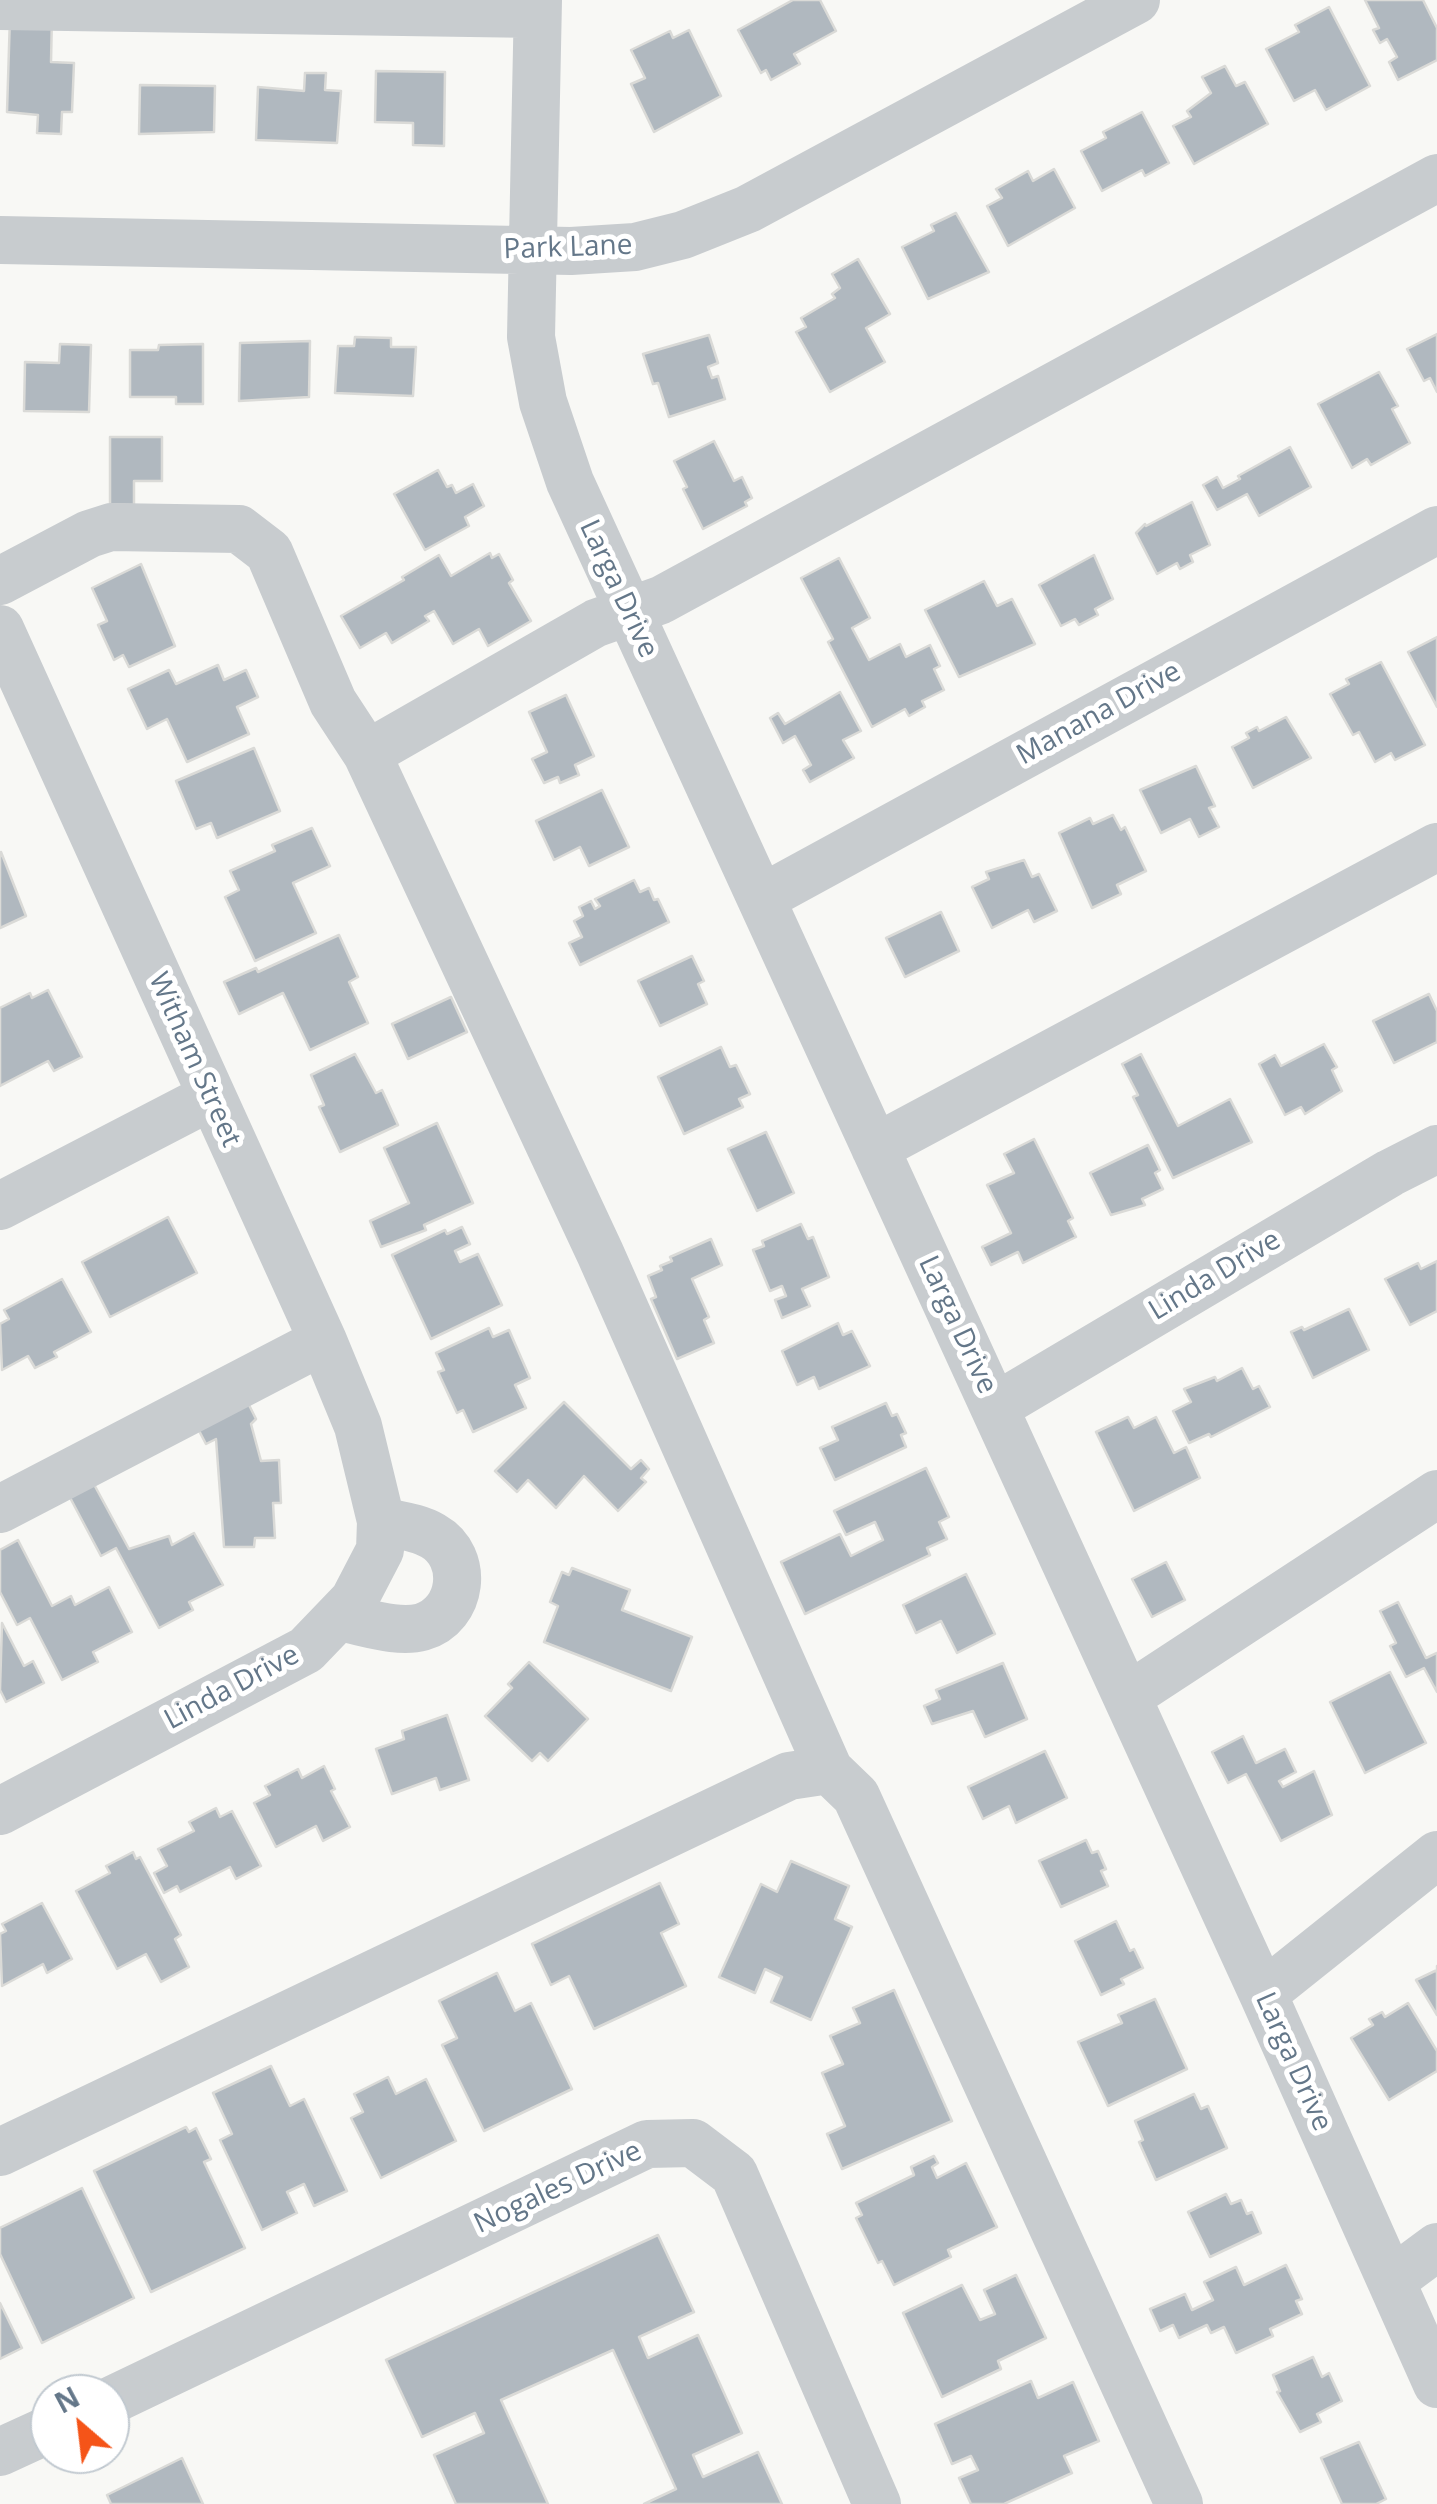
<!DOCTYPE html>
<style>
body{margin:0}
#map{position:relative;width:1437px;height:2504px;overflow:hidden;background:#f8f8f5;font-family:"Open Sans",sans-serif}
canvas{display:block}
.north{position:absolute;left:30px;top:2374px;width:100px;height:100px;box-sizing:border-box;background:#fff;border:2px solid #c1c9d0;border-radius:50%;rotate:332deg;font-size:28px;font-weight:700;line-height:40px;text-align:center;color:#647789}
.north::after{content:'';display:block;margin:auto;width:35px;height:45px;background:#f55418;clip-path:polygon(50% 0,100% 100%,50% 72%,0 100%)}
</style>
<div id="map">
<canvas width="1437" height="2504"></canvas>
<div class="north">N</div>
</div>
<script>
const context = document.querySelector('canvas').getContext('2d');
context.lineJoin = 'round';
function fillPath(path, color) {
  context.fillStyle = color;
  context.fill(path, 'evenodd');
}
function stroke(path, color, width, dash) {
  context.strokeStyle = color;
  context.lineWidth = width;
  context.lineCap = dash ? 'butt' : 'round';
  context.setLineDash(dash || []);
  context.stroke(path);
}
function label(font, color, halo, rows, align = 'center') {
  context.font = font + ' "Open Sans",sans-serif';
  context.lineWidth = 10;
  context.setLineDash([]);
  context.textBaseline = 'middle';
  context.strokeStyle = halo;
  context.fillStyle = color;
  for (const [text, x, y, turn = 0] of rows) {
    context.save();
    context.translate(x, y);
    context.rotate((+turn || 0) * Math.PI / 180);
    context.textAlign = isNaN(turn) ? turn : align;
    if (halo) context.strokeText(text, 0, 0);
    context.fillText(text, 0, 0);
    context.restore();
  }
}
const building = new Path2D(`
 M793 0H820L836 31 794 54 800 64 771 80 766 70 761 73 738 30Z
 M1365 0H1423L1437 28V60L1398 80 1389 62 1397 57 1387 39 1380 43 1373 30 1379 28Z
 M1329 7 1370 86 1326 110 1315 90 1294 101 1266 49 1299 32 1295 25Z
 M10 16H52L51 62 74 63 72 112H62L61 134 37 133 38 115 7 112Z
 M689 30 721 96 654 132 631 84 645 78 631 50 670 31 673 38Z
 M1225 66 1236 86 1245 82 1268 124 1194 164 1173 126 1191 117 1187 111 1211 93 1202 77Z
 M376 71 445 72 444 146 413 145V123L375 122Z
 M305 73H326L325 90 341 91 337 143 256 140 258 87 304 91Z
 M140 85 215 86 214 132 139 134Z
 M1142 112 1169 163 1145 176 1142 170 1102 191 1081 151 1106 138 1103 132Z
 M1054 169 1075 208 1008 246 987 206 1002 198 996 189 1028 171 1033 181Z
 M956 213 989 272 928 299 902 247 934 231 931 225Z
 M858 259 890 314 866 328 885 362 830 392 796 332 806 327 801 318 835 298 832 294 840 288 832 274Z
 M1437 334V392L1430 378 1424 381 1407 349Z
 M709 335 718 363 708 367 712 378 718 376 725 399 669 417 658 383 653 384 643 354Z
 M355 337 391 338V347H416L413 396 335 393 338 346H354Z
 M310 341 309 397 239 401 240 343Z
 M60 344 91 345 89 412 24 411 25 362 59 363Z
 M203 344V404H176V397H130V350H158L159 345Z
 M1379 372 1398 406 1392 409 1410 443 1371 465 1367 459 1352 468 1318 404Z
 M110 437H162V481H134V505L110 504Z
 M714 441 734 481 742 477 752 498 745 502 747 506 703 529 683 489 687 487 674 461Z
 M1290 447 1311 487 1259 516 1247 494 1217 510 1203 485 1217 477 1223 488 1240 479 1238 476Z
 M438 470 447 487 452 485 456 493 473 484 484 506 465 517 469 526 425 550 394 494Z
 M1192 502 1210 545 1190 555 1193 562 1180 569 1177 563 1157 574 1136 533 1145 524 1146 526Z
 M490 553 492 558 499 554 513 580 509 583 531 621 488 646 479 629 453 644 434 611 425 616 429 621 392 643 386 633 360 648 341 616 404 580 402 577 439 555 451 576Z
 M1094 555 1113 599 1095 609 1098 615 1079 625 1075 619 1061 626 1039 585Z
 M839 558 870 618 852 628 869 660 900 644 906 657 930 645 940 666 934 669 944 690 922 701 925 707 909 716 905 709 872 727 828 642 833 639 801 578Z
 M141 564 175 646 129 667 123 655 114 660 98 625 107 621 92 588Z
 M984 581 997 606 1012 599 1035 644 959 677 925 610Z
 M1437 637V707L1408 652Z
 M1381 662 1425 745 1395 760 1391 753 1375 762 1359 732 1353 735 1330 694 1349 684 1346 679Z
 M218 665 224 680 246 670 258 697 237 707 249 734 187 762 167 719 147 729 128 689 169 670 176 684Z
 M840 692 861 731 843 740 854 758 810 782 803 770 811 765 795 736 783 743 770 718 778 713 785 724Z
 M566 695 594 756 575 765 579 775 560 783 558 777 544 783 532 759 547 752 529 712Z
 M1286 717 1311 758 1253 788 1232 747 1249 738 1246 733 1257 727 1259 731Z
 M254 748 280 811 217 838 211 823 196 829 176 781Z
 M1196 766 1215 806 1209 808 1219 827 1199 837 1190 819 1161 833 1140 790Z
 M602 790 629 847 589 866 580 847 554 860 536 821Z
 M1113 815 1121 830 1125 827 1146 871 1117 885 1121 894 1092 908 1059 833 1090 818 1093 824Z
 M312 828 330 866 293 883 316 933 255 961 225 897 239 890 230 871 275 851 272 845Z
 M1 852 26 916 0 928V853Z
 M1024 860 1032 877 1039 874 1057 911 1034 922 1028 910 992 928 972 887 989 879 986 872Z
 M634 880 640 892 649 888 654 900 658 899 669 922 580 965 569 943 582 937 574 921 583 916 579 907 591 901 595 909 600 906 595 899Z
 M941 912 959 951 905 977 886 938Z
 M339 935 358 977 349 982 368 1023 310 1050 283 993 239 1014 224 982 256 968 258 972Z
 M692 956 704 981 698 984 707 1004 660 1026 638 981Z
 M48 990 82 1057 54 1071 48 1061 0 1086V1008L30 993 32 998Z
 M1429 994 1437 1011V1042L1394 1063 1373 1021Z
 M451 997 467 1032 408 1059 392 1024Z
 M1324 1044 1337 1067 1332 1070 1342 1091 1305 1114 1301 1107 1285 1115 1259 1064 1275 1055 1281 1066Z
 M721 1047 730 1067 736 1065 750 1094 739 1099 743 1107 684 1134 658 1077Z
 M355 1054 376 1093 382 1090 398 1125 340 1152 319 1107 324 1105 311 1075Z
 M1141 1054 1178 1126 1230 1099 1252 1142 1173 1178 1133 1097 1138 1095 1122 1064Z
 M437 1123 473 1203 424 1225 426 1230 381 1247 370 1221 409 1203 384 1148Z
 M766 1132 794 1193 757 1211 728 1149Z
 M1034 1139 1073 1218 1068 1221 1076 1237 1023 1263 1018 1252 991 1265 982 1247 1011 1233 987 1185 1014 1173 1004 1154Z
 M1148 1145 1160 1170 1155 1173 1163 1189 1142 1199 1145 1205 1111 1215 1090 1173Z
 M168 1217 197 1273 110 1317 82 1262Z
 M801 1224 808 1239 813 1237 829 1277 802 1289 810 1306 782 1318 775 1300 786 1296 782 1286 770 1291 753 1250 764 1246 762 1241Z
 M462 1227 470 1244 455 1251 460 1262 478 1254 502 1305 431 1339 392 1255 445 1230 447 1234Z
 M711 1239 722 1265 692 1279 709 1317 704 1320 714 1343 677 1359 651 1299 656 1297 648 1276 662 1270 660 1266 672 1261 670 1257Z
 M1437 1261V1311L1410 1325 1385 1279 1418 1263 1421 1269Z
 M62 1279 91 1332 54 1352 57 1357 35 1368 28 1356 2 1370 0 1324 9 1319 4 1310Z
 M1349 1309 1369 1350 1313 1378 1291 1332 1302 1327 1304 1330Z
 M838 1323 843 1335 852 1331 870 1366 819 1389 814 1377 797 1385 782 1351Z
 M489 1328 493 1337 509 1330 530 1378 515 1385 526 1408 473 1432 463 1410 457 1413 438 1372 444 1370 436 1353Z
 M1242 1368 1253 1389 1259 1386 1270 1407 1211 1437 1209 1434 1189 1443 1173 1411 1191 1402 1184 1389 1215 1377 1217 1381Z
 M246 1399 256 1419 251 1424 261 1461 279 1460 281 1503H273L275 1538H255L254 1547H224L216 1439 206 1444 196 1425Z
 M564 1402 631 1469 641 1460 649 1469 641 1478 646 1482 618 1511 584 1476 556 1508 528 1480 517 1492 495 1471Z
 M886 1403 892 1416 897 1414 906 1433 901 1435 906 1447 835 1480 820 1448 838 1440 832 1427Z
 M1128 1417 1134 1428 1156 1417 1174 1453 1186 1447 1200 1478 1134 1511 1096 1432Z
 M926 1468 949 1517 939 1522 947 1539 927 1548 930 1555 805 1614 781 1562 840 1534 851 1556 883 1540 875 1522 846 1535 834 1511Z
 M90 1477 129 1549 169 1536 172 1545 194 1533 223 1585 189 1602 193 1610 159 1628 116 1548 101 1556 66 1490Z
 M18 1540 52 1606 71 1596 75 1605 109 1587 132 1632 93 1652 98 1662 62 1680 30 1618 17 1625 0 1592V1550Z
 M1166 1562 1185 1600 1152 1617 1132 1579Z
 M572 1568 630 1590 622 1610 692 1637 671 1691 544 1642 558 1606 550 1602 562 1572 569 1575Z
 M966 1574 995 1634 957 1653 941 1621 916 1633 903 1605Z
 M1398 1602 1426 1658 1437 1653V1692L1424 1668 1406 1677 1390 1646 1396 1643 1380 1611Z
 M2 1623 24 1666 33 1661 44 1683 6 1702 0 1690Z
 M529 1662 588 1719 548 1761 540 1753 532 1761 485 1716 512 1688 508 1684Z
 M1003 1663 1027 1719 985 1737 973 1711 932 1724 924 1706 940 1699 936 1690Z
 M1390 1672 1426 1743 1365 1773 1330 1702Z
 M447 1715 469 1780 440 1790 436 1778 392 1794 376 1749 404 1739 402 1731Z
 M1243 1736 1256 1763 1285 1749 1296 1772 1279 1781 1283 1787 1314 1771 1332 1815 1281 1841 1246 1774 1228 1783 1212 1752Z
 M1045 1751 1067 1798 1016 1823 1009 1806 983 1819 968 1787Z
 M324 1766 335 1789 331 1791 350 1827 323 1841 316 1826 276 1847 254 1803 270 1795 265 1786 298 1769 302 1778Z
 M216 1808 220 1817 232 1811 261 1866 236 1879 230 1867 180 1892 177 1886 164 1893 154 1873 167 1866 158 1849 194 1831 189 1822Z
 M1086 1840 1092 1853 1098 1851 1106 1869 1101 1871 1108 1886 1061 1907 1039 1861Z
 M133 1852 136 1859 140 1857 181 1935 175 1939 189 1967 161 1982 146 1954 117 1969 76 1891 110 1873 106 1866Z
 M791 1861 849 1886 835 1919 852 1927 811 2020 771 2002 782 1977 765 1969 755 1993 719 1977 761 1884 777 1892Z
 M660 1883 679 1924 661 1933 686 1986 594 2029 569 1976 551 1985 532 1944Z
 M42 1903 72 1959 47 1973 43 1964 2 1986 0 1934 6 1931 2 1924Z
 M1116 1921 1130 1951 1134 1949 1143 1968 1121 1979 1124 1984 1101 1995 1075 1941Z
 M1437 1966V2015L1416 1980 1437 1970Z
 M497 1973 515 2011 531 2003 572 2089 484 2131 442 2045 457 2038 439 2001Z
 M894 1990 952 2121 842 2169 827 2134 845 2126 822 2073 843 2064 830 2036 860 2023 853 2008Z
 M1155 1999 1187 2069 1108 2106 1078 2042 1122 2023 1118 2015Z
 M1408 2003 1437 2051V2071L1389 2100 1351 2038 1373 2025 1369 2019 1382 2012 1385 2017Z
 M271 2066 290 2106 304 2099 347 2191 314 2206 304 2184 287 2192 297 2213 262 2230 220 2140 232 2134 213 2093Z
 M388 2077 396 2094 426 2079 456 2141 381 2178 351 2118 363 2112 354 2094Z
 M1194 2094 1201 2109 1208 2106 1227 2148 1156 2180 1139 2142 1143 2140 1135 2121Z
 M186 2127 189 2132 196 2128 211 2159 204 2162 245 2248 151 2292 94 2171Z
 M934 2156 938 2163 932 2167 937 2178 966 2163 997 2227 948 2250 951 2257 894 2285 882 2261 878 2263 856 2218 862 2215 856 2203 914 2175 911 2167Z
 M82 2188 134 2298 42 2343 0 2254V2228Z
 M1226 2194 1231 2204 1241 2200 1247 2214 1252 2212 1261 2233 1210 2257 1188 2212Z
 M658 2235 694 2312 639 2337 648 2358 698 2335 742 2433 693 2455 703 2477 758 2452 782 2504H644L676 2489 613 2350 501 2400 548 2504H456L434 2455 484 2433 475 2413 422 2437 386 2360Z
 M1286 2265 1302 2299 1296 2301 1302 2314 1270 2329 1273 2336 1236 2353 1224 2327 1211 2333 1207 2325 1179 2338 1173 2325 1160 2331 1150 2309 1185 2294 1192 2310 1213 2300 1204 2282 1236 2267 1244 2285Z
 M1016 2275 1046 2338 998 2361 1001 2369 942 2397 903 2313 962 2285 980 2320 995 2314 984 2290Z
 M0 2303 22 2348 0 2359Z
 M1313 2357 1322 2377 1329 2373 1342 2401 1317 2414 1321 2422 1300 2432 1277 2392 1280 2391 1273 2375Z
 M1031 2381 1038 2398 1073 2382 1099 2441 1064 2456 1072 2473 1004 2504H971L959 2478 978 2470 971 2456 952 2464 935 2424Z
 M1359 2442 1386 2499 1376 2504H1342L1321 2458Z
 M182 2458 203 2504H111L107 2495Z`);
fillPath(building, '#b0b8bf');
stroke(building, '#dadad7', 2.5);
stroke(new Path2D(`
 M538 0 531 337 543 402 570 482 1263 1994 1437 2384
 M0 6 537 14
 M0 240 571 251 635 247 683 235 748 209 1136 0
 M0 581 89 534 111 527 239 529 269 552 333 702 367 754 600 1253 829 1770
 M0 629 323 1341 358 1426 381 1521 380 1550 354 1600 306 1650 0 1811
 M367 754 596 623 661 600 1437 178
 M762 898 1437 530
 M875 1148 1437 847
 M0 1206 210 1097
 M995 1407 1390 1173 1437 1149
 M0 1509 323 1341
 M338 1617C363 1621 397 1634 422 1627 463 1615 470 1557 433 1536 418 1527 398 1525 381 1521
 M1127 1697 1437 1494
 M1263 1994 1437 1855
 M0 2152 789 1776 829 1770 856 1796 1179 2504
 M1391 2281 1437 2247
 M110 2401 647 2144 693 2143 734 2174 877 2504
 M0 2452 50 2429`), '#c8cccf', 48);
label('28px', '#647789', '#fff', [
 ["Park Lane",568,248,-2],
 ["Larga Drive",618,589,65],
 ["Manana Drive",1099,714,-29],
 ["Witham Street",194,1060,66],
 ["Linda Drive",1215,1276,-31],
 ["Larga Drive",957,1325,65],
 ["Linda Drive",232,1688,-28],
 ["Larga Drive",1293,2062,66],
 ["Nogales Drive",558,2188,-25]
]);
</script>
